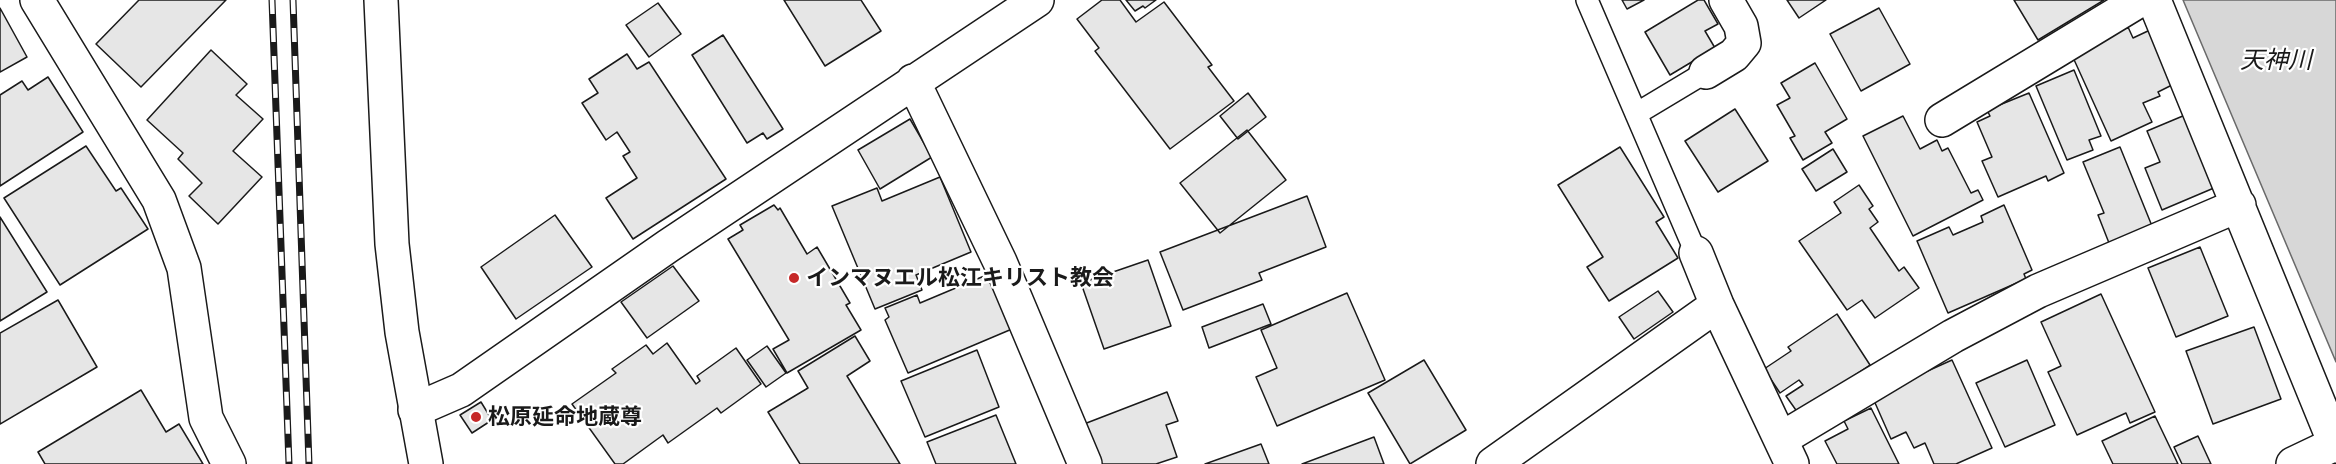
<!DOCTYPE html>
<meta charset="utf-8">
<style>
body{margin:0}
canvas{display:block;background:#fff}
</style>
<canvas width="2336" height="464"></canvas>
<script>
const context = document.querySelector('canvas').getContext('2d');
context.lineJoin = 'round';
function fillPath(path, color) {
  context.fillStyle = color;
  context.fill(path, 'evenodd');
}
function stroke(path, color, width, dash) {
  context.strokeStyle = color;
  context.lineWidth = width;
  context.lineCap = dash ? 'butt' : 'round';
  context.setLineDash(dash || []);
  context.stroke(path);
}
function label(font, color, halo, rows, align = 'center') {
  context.font = font + ' Commissioner,"Noto Sans JP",sans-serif';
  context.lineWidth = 4.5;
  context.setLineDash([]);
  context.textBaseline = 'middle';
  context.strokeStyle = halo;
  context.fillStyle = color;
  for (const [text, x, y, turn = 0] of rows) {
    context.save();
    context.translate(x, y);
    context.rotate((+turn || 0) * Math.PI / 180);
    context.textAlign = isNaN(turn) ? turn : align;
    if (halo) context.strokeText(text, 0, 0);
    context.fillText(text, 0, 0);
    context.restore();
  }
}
const water = new Path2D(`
 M2183 0H2336V362Z`);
fillPath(water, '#d7d7d7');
stroke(water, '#6a6a6a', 1.5);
const building = new Path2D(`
 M139 0H226L141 87 96 44Z
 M784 0H861L881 31 825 66Z
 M1102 0H1120L1136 22 1164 2 1212 65 1208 67 1234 101 1170 149 1095 51 1099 48 1077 19Z
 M1126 0H1156L1145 8 1143 6 1135 11Z
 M1622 0H1644L1627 9Z
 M1698 0H1704L1718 24 1705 31 1715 48 1670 75 1645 32Z
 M1787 0H1826L1799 18Z
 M2014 0H2104L2038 40Z
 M658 3 681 34 649 57 626 25Z
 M0 8 27 57 0 72Z
 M1879 8 1910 64 1861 91 1830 34Z
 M2128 27 2133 38 2150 30 2174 84 2158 92 2160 96 2143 103 2152 122 2111 141 2071 53Z
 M723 35 783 129 767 139 763 133 747 143 692 55Z
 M211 50 247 84 236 95 263 119 233 151 262 177 218 224 189 196 202 183 178 159 183 153 147 120Z
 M627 54 637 69 649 62 726 179 633 239 606 198 637 178 623 156 630 152 617 132 606 140 582 103 598 93 589 79Z
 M1815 63 1847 119 1825 132 1832 143 1803 160 1790 138 1795 136 1777 105 1790 98 1781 83Z
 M2074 70 2101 136 2089 140 2093 150 2067 160 2036 86Z
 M48 77 83 132 0 186V95L22 81 28 90Z
 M1248 93 1266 117 1238 139 1220 116Z
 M2029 93 2064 173 2048 181 2046 176 1998 197 1982 161 1992 157 1977 122 1990 116 1987 110Z
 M1735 109 1768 161 1718 192 1685 141Z
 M2190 113 2221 185 2162 210 2145 168 2160 162 2147 131Z
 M1903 116 1920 149 1937 140 1942 151 1948 148 1971 193 1978 190 1983 200 1913 236 1863 136Z
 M910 119 932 157 880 189 858 150Z
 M1247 130 1286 180 1220 233 1180 183Z
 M86 146 116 191 121 188 148 229 60 285 4 198Z
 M1620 147 1664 217 1656 222 1678 258 1609 301 1587 267 1603 257 1558 185Z
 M2120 147 2152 226 2109 243 2098 215 2104 213 2083 162Z
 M1833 149 1847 172 1816 191 1802 169Z
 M940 177 971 252 916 275 922 290 875 309 832 206 877 188 882 201Z
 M1859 185 1873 206 1869 209 1878 222 1870 228 1899 271 1904 267 1919 288 1875 318 1862 300 1847 310 1799 241 1841 213 1834 202Z
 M1307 196 1326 247 1259 273 1262 280 1183 310 1160 252Z
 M774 205 778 210 780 208 807 254 817 247 850 303 846 305 861 330 787 373 773 349 789 340 728 239 743 230 740 225Z
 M2004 205 2032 270 2024 274 2026 279 1948 313 1917 241 1949 227 1953 235 1983 222 1981 216Z
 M555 215 592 267 516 319 481 267Z
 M0 217 47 292 0 321Z
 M2200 247 2228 316 2176 337 2148 268Z
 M1148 260 1171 326 1104 349 1081 283Z
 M673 266 699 301 647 338 621 302Z
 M989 274 1012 329 908 373 885 320 889 317 885 308 917 295 920 303Z
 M1658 291 1673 312 1634 339 1619 317Z
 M1347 293 1385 380 1277 426 1256 377 1277 368 1261 330Z
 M2101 294 2155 412 2130 423 2126 413 2077 435 2048 372 2061 366 2041 322Z
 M58 300 97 367 0 424V333Z
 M1263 304 1271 324 1209 348 1202 327Z
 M1837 314 1870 365 1798 413 1786 396 1803 385 1799 380 1780 393 1764 369 1791 351 1788 347Z
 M2254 327 2281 399 2213 424 2186 351Z
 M855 336 870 361 847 376 900 464H800L768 412 808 388 798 371Z
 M667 343 696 384 700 381 697 376 736 348 761 384 721 413 717 408 668 443 663 435 623 464H615L572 404 616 373 612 369 646 345 653 354Z
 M767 346 786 373 766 387 747 360Z
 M977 350 999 407 925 437 901 381Z
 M1424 360 1466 430 1410 464 1368 393Z
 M1952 360 1992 448 1956 464H1934L1925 443 1914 448 1906 432 1891 439 1872 396Z
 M2027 360 2055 425 2005 447 1976 383Z
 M141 390 166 432 179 424 203 464H45L38 452Z
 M1167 392 1178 421 1166 425 1177 457 1156 464H1099L1084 424Z
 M481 402 492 420 472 433 460 415Z
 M1871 408 1899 464H1837L1825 441 1848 429 1844 421Z
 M996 415 1016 464H936L927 442Z
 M2155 416 2178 464H2113L2102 441Z
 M2198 436 2211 464H2182L2174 447Z
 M1374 437 1384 464H1302Z
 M1261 444 1269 464H1205Z`);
fillPath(building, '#e6e6e6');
stroke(building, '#1a1a1a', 1.5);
const service = new Path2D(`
 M1587 0 1696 253
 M1636 114 1706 72`);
const minor = new Path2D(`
 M37 0 159 200 184 268 206 418 229 464
 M2154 0 2336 446
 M1706 72 1734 55 1744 43 1741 26 1726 0
 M913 81 1000 262 1085 464
 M1942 120 2140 0
 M1696 253 1717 305 1792 464
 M415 410 461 390 668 246 1037 0
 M1781 439 1953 336 2038 291 2239 205
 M1493 464 1717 305
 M2293 464 2335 444`);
const tertiary = new Path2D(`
 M381 0 392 244 402 332 426 464`);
stroke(service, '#1a1a1a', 24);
stroke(minor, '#1a1a1a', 36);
stroke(tertiary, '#1a1a1a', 36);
stroke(service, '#fff', 21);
stroke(minor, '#fff', 33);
stroke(tertiary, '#fff', 33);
const rail = new Path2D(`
 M272 0 289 464
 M293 0 309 464`);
stroke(rail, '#1a1a1a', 7);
stroke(rail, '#fff', 4.5, [14]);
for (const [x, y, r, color] of [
 [794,278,6,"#c62828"],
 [476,417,6,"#c62828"]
]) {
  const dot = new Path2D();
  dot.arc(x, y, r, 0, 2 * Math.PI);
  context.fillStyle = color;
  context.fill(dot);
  stroke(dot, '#fff', 2);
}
label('bold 22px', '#1a1a1a', '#fff', [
 ["インマヌエル松江キリスト教会",806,278],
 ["松原延命地蔵尊",488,417]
], 'left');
label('italic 24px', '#1a1a1a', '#fff', [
 ["天神川",2276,60]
]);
</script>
